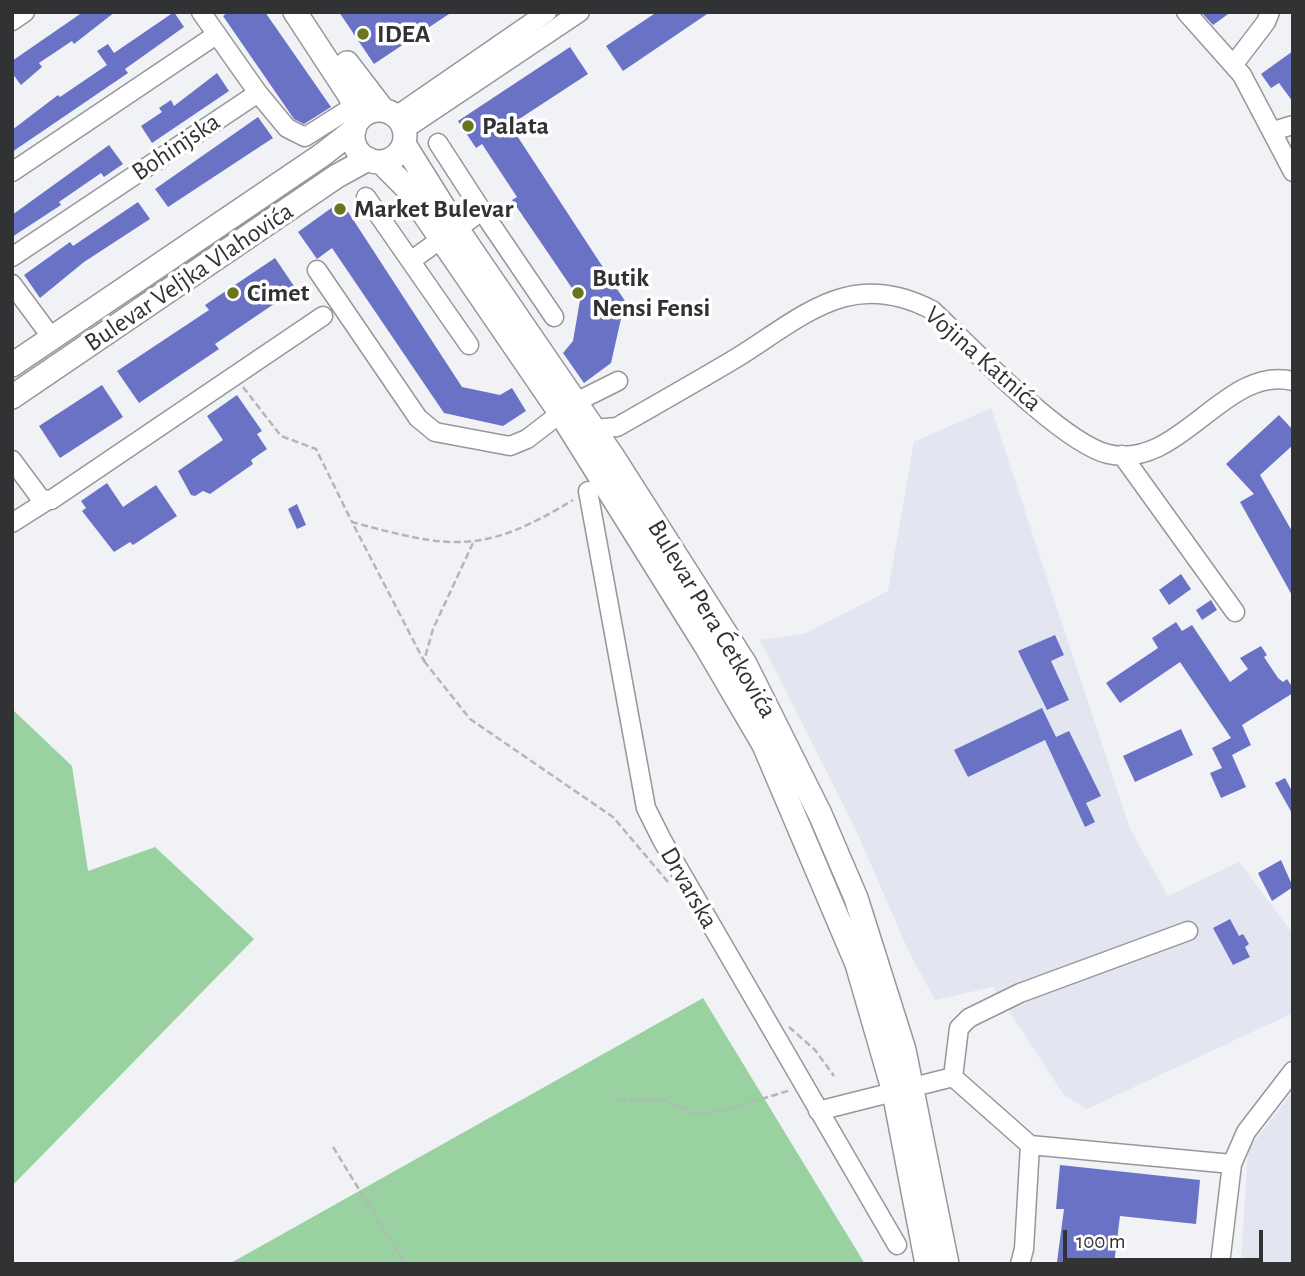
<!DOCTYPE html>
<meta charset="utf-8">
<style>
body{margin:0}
#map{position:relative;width:1305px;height:1276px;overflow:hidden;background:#f1f2f6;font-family:"Alegreya Sans",sans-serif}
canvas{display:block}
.frame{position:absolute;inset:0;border:14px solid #313233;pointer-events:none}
.scale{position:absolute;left:1063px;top:1230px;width:200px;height:32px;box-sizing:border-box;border:4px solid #313233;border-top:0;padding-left:9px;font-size:21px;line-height:24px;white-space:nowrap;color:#313233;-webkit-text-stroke:5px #fff;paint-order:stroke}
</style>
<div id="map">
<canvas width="1305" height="1276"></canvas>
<div class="frame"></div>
<div class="scale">100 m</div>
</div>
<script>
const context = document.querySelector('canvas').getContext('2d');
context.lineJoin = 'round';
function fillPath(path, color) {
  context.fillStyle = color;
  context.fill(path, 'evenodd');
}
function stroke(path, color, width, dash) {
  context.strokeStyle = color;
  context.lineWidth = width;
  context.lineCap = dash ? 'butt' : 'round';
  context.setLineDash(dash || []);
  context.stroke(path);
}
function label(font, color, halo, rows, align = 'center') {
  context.font = font + ' "Alegreya Sans",sans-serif';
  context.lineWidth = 7;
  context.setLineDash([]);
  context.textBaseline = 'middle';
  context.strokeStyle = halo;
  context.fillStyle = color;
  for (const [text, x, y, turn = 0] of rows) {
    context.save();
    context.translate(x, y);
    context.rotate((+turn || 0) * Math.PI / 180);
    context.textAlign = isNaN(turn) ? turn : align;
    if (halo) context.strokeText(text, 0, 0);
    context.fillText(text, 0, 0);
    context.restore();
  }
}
fillPath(new Path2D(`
 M991 408 1130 829 1168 896 1239 862 1293 934V1013L1087 1109 1064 1095 993 987 935 1000 909 952 855 828 760 640 804 634 888 591 914 442Z
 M1293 1092V1264H1241L1248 1149Z`), '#e3e5f0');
fillPath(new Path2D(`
 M322 165 329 175 111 318 142 291Z
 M12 709 72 766 88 871 155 847 254 939 12 1186Z
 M703 998 865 1264H229Z`), '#99d2a0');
fillPath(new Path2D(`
 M83 12H115L74 44 72 41 39 63 42 67 21 85 12 73V61Z
 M174 12 184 27 125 69 128 73 12 152V130L58 95 60 97 107 65 97 51 108 44 114 53Z
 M228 12H265L331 107 304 124 294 119 223 16Z
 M339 12H452L374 64Z
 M657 12H710L623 71 606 46Z
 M1201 12H1231L1213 25Z
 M570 47 588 74 510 125 625 301 611 363 584 383 563 353 573 341 580 300 512 200 517 197 482 144 476 148 458 121Z
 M1293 51V102L1279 83 1271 88 1261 74Z
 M217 73 229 91 152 143 141 126 162 112 159 108 171 100 174 106Z
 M258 117 273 138 168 207 155 189Z
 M109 145 123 164 104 177 101 173 59 202 61 205 12 237V215Z
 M341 201 462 387 500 395 512 388 526 411 503 426 444 413 332 248 317 259 298 232Z
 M138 202 150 219 84 262 40 298 24 275 70 242 73 246Z
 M275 258 296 289 215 344 219 349 139 403 117 371 209 310 205 305Z
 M102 385 123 417 60 458 39 426Z
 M237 395 262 431 257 434 267 449 251 460 253 464 210 494 203 491 195 496 191 495 178 471 223 440 207 416Z
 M1279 415 1293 430V445L1260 475 1293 533V597L1240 502 1254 494 1226 464Z
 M107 483 123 507 156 485 177 516 133 545 130 542 114 552 82 511 86 508 81 501Z
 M297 504 306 525 297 529 288 509Z
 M1181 574 1191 589 1169 605 1159 590Z
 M1211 600 1217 610 1202 620 1196 610Z
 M1176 622 1182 631 1192 625 1230 682 1248 669 1240 658 1261 646 1267 655 1264 657 1278 678 1283 682 1287 679 1293 688V693L1242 725 1251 745 1232 755 1246 787 1221 798 1210 773 1222 768 1212 748 1231 738 1180 662 1120 703 1106 683 1158 648 1152 638Z
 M1055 635 1064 655 1051 661 1069 700 1047 710 1018 651Z
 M1042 708 1056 737 1069 731 1101 796 1086 803 1095 822 1085 827 1045 740 968 777 954 750Z
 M1181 729 1193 755 1135 782 1123 756Z
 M1285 778 1293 793V815L1275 783Z
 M1281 860 1293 887 1272 901 1258 873Z
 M1230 919 1239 936 1243 934 1249 944 1245 947 1250 957 1233 965 1213 928Z
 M1060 1165 1200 1180 1196 1224 1120 1216 1114 1264 1057 1262 1064 1209H1056Z`), '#6972c5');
const minor = new Path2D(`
 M1186 12 1242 75 1293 172
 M12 21 25 12
 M1234 64 1266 22 1270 12
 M258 93 287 128 305 137 354 106
 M396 116 547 12
 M404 130 580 12
 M1273 131 1293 125
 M438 143 482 211
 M12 172 216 35
 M366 197 469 345
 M457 229 482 211 554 317
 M12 257 258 93 201 12
 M412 260 441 239
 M317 270 418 418 435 432 510 446 527 439 574 403 618 381
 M12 284 52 338
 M592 429 617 427C657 404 698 381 738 357 805 315 851 268 932 310 969 345 1062 443 1108 454 1180 471 1225 364 1293 381
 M1122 455 1235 612
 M12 460 41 499 51 500 323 316
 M588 491 646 808 662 840 897 1245
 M12 523 45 502
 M953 1077 959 1028 969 1018 1020 993 1188 931
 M953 1077 1030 1145 1024 1249 1020 1264
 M818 1111 953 1077
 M1030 1145 1232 1164
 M1220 1264 1232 1164 1246 1132 1293 1071`);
const major = new Path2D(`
 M295 12 350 96 359 119
 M347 63 383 110
 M353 136a26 26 0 1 1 52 0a26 26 0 1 1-52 0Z
 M404 144 457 229 613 457 745 664 820 814 856 898 904 1050 947 1264
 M381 162 405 186 561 414 706 646 764 745 857 964 894 1092 927 1264
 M12 365 322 155 354 130
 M12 397 337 176 368 159`);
stroke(minor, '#97979b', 21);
stroke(major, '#97979b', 26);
stroke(new Path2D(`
 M243 387 281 436 316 449 352 522
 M473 543 433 629 424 661 352 522C451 549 483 555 573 500
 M424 661 470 719 613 817 668 882
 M789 1027 815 1050 834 1076
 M619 1100H664L697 1114 725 1110 791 1090
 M333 1147 405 1264`), '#b5b6b9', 2.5, [7, 3.5]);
stroke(minor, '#fff', 18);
stroke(major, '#fff', 23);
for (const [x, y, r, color] of [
 [363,34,7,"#687521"],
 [468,126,7,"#687521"],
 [340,209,7,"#687521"],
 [233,293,7,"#687521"],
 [578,293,7,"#687521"]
]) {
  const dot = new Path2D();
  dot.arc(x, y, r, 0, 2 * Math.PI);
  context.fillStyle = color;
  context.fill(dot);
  stroke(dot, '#fff', 2.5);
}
label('bold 26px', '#313233', '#fff', [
 ["IDEA",377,34],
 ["Palata",482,126],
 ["Market Bulevar",354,209],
 ["Butik",592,278],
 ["Nensi Fensi",592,308],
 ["Cimet",247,293]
], 'left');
label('26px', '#313233', '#fff', [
 ["Bohinjska",176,147,-34],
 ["Bulevar Veljka Vlahovića",189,277,-34],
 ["Vojina Katnića",983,359,41],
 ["Bulevar Pera Ćetkovića",712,619,59],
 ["Drvarska",689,888,60]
]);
</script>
